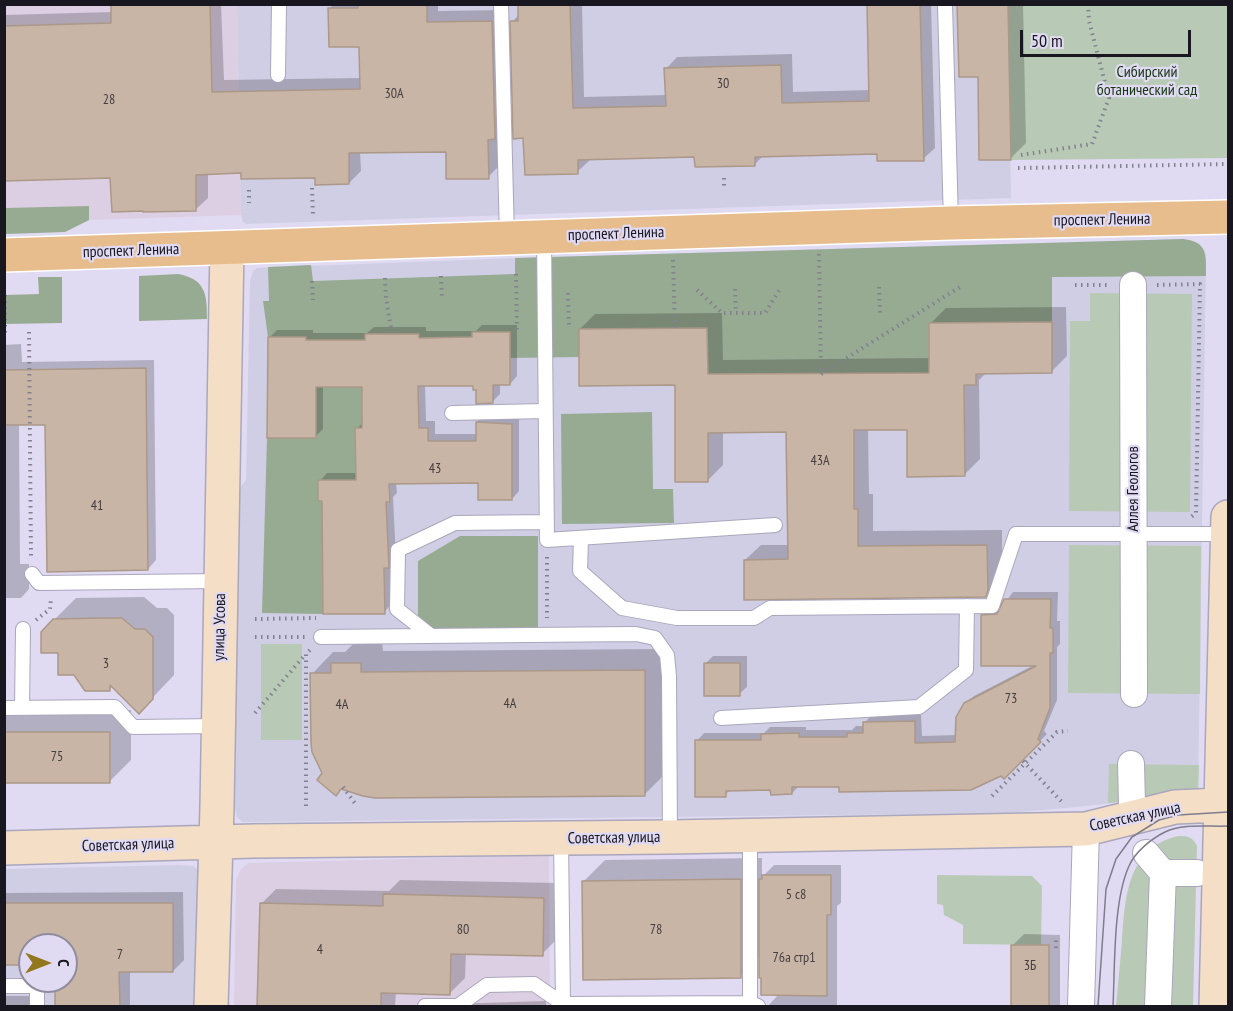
<!DOCTYPE html>
<meta charset="utf-8">
<style>
body{margin:0}
#map{position:relative;width:1233px;height:1011px;overflow:hidden;background:#e0dbf3;font-family:"PT Sans Narrow",sans-serif}
canvas{display:block}
.frame{position:absolute;inset:0;border:6px solid #18161e;pointer-events:none}
.north{position:absolute;left:18px;top:933px;width:60px;height:60px;box-sizing:border-box;background:#e0dbf3;border:2px solid #908c9e;border-radius:50%;rotate:90deg;font-size:16px;font-weight:700;line-height:24px;text-align:center;color:#18161e}
.north::after{content:'';display:block;margin:auto;width:21px;height:27px;background:#93771d;clip-path:polygon(50% 0,100% 100%,50% 72%,0 100%)}
.scale{position:absolute;left:1020px;top:30px;width:171px;height:27px;box-sizing:border-box;border:3px solid #18161e;border-top:0;padding-left:8px;font-size:18px;line-height:21px;white-space:nowrap;color:#18161e;-webkit-text-stroke:4px #e0dbf3;paint-order:stroke}
</style>
<div id="map">
<canvas width="1233" height="1011"></canvas>
<div class="frame"></div>
<div class="north">С</div>
<div class="scale">50 m</div>
</div>
<script>
const context = document.querySelector('canvas').getContext('2d');
context.lineJoin = 'round';
function fillPath(path, color) {
  context.fillStyle = color;
  context.fill(path, 'evenodd');
}
function stroke(path, color, width, dash) {
  context.strokeStyle = color;
  context.lineWidth = width;
  context.lineCap = dash ? 'butt' : 'round';
  context.setLineDash(dash || []);
  context.stroke(path);
}
function label(font, color, halo, rows, align = 'center') {
  context.font = font + ' "PT Sans Narrow",sans-serif';
  context.lineWidth = 4.5;
  context.setLineDash([]);
  context.textBaseline = 'middle';
  context.strokeStyle = halo;
  context.fillStyle = color;
  for (const [text, x, y, turn = 0] of rows) {
    context.save();
    context.translate(x, y);
    context.rotate((+turn || 0) * Math.PI / 180);
    context.textAlign = isNaN(turn) ? turn : align;
    if (halo) context.strokeText(text, 0, 0);
    context.fillText(text, 0, 0);
    context.restore();
  }
}
fillPath(new Path2D(`
 M4 5H237L241 215 89 220 65 232 5 234Z
 M549 855 550 1006H234L236 880 241 869 248 863Z`), '#ddcfe3');
fillPath(new Path2D(`
 M237 5H1008L1011 198 246 224 243 222 241 215Z
 M1183 239 1199 243 1205 251 1206 258 1198 794 1067 808 1006 813 254 822H242L237 817 235 807 238 490 246 480 250 281 253 271 257 268 515 258Z
 M179 865 193 866 199 871 196 1006H5L4 869ZM30 945H66V981H30Z`), '#d0cee4');
fillPath(new Path2D(`
 M1008 5H1228V158L1011 160Z
 M1090 293 1192 294 1190 512 1069 511 1070 321H1090Z
 M1069 545 1201 546 1200 694 1068 693Z
 M261 644H302V740H261Z
 M1109 764 1199 765 1198 794 1108 803Z
 M1178 836C1188 836 1193 837 1197 846L1193 1006H1116C1118 985 1120 963 1122 941 1125 898 1127 848 1178 836Z
 M937 875 1032 876 1042 886 1041 945 963 944V925L944 915 943 905 937 904Z`), '#b8cab5');
fillPath(new Path2D(`
 M89 206V220L65 232 5 234V208Z
 M1183 239C1208 242 1206 255 1206 276L1052 277V322L929 373 708 374 707 328 579 329V357L510 358V332H473L472 337 419 338 418 334H365V340H306V337H268L263 301H269L268 267 311 265 313 281 515 274V258Z
 M178 274C206 279 207 295 207 319L139 321V276Z
 M38 277H62V323L5 324V295L39 294Z
 M306 387H362V428H355V458L358 480H318L322 501 323 614 262 613 267 438H316Z
 M652 412 653 489H673L674 523 562 524 561 414Z
 M460 536H538V628H432L418 617V561Z`), '#97ab93');
fillPath(new Path2D(`
 M112 4H221L224 80 361 78V45L330 8 334 4H438V11L504 10 500 165 488 177 448 150 360 151 361 171 349 183 317 176 242 172 208 173V198L195 210 111 176 4 180V15L113 12Z
 M520 4H582L584 97 667 95 666 69 677 57 792 54 793 92 871 90 868 4H931L935 148 923 159 878 152 764 155 755 164 696 155 589 158V161L577 172 525 137 512 22 520 14Z
 M959 4H1023L1026 143 1010 159 979 75Z
 M1066 307 1067 356 1051 372H987L979 380 980 459 964 475 908 428 868 429 869 494H873V531L1002 530V574L1000 580 985 596 745 560 761 545H789L788 430 723 431V465L707 481 676 383 580 329 595 314 722 313 723 360 931 358 930 324 946 308Z
 M482 325H517V376L510 384H500V394L492 402 474 385H425L426 421H435V434H477V422L485 415 519 416V491L512 499 479 482H396L397 493 393 497 396 559 392 604 384 612 320 481 327 473H357V429L363 422V385H323V429L315 437 269 338 277 330H313V333H367L374 327H426V331H476Z
 M21 344 22 362 154 360 156 560 148 569 46 423 19 424 20 564H29V589L21 598H4V345Z
 M1013 592H1058L1057 621H1060V644L1057 647V700L1044 731 1047 734 1004 777 1001 774 841 786H799L792 793 772 789H731L725 795 697 741 704 733H764L770 727H806V730H852L856 726H865V722L872 715H921L922 736 957 735 965 704 974 696 1034 665 983 616 991 608 1002 607Z
 M144 597 157 608H167L174 615V675L139 712 113 686 109 690 60 651 54 620 76 598Z
 M355 642H382L383 651 666 649 667 772 645 794 324 774 312 674 333 652H345Z
 M713 656H747V687L739 694 706 663Z
 M131 710V760L110 781H4V711Z
 M762 858V877L774 865H841V903L837 906V1006H768L777 996 776 976 760 956 740 976 583 882 605 860Z
 M400 880 559 883 557 939 542 954 466 953 465 978 450 993 396 992 395 1006H259L261 904 276 889 389 891Z
 M183 892 184 960 173 971H130V1006H57L56 981H66V945H30V963H4V893Z
 M1024 934 1060 935V1006H1012L1013 945Z
 M4 996H30V1006H4Z
 M546 1001V1006H448L450 1004Z`), '#0003');
const building = new Path2D(`
 M111 4H210L212 92 360 89 359 47H329L328 8H358V4H427V22L492 21 495 139 488 140 489 179H446V152L349 153V184L315 185V178L241 179V173L196 175V211L143 212V211L112 212 110 178 4 181V26L111 23Z
 M518 4H570L573 108 666 106 664 68 781 65 782 103 869 101 867 4H920L924 161H877V154L755 157V166L695 167 694 157 578 160V174L525 175 523 138 513 139 510 21H518Z
 M957 4H1008L1011 160H979L978 77H959Z
 M1052 322V373L976 374V385H964L965 476 907 477V430H854V509H858V546L987 545 988 590 986 597 744 600V560L788 559 786 432 708 433V482H675V385L579 386V329L707 328 708 374 929 373V323Z
 M472 332H510V385H493V403L476 404V390H473V386H418L419 428H428V441H476V422L512 424V500H478V483L389 484 390 502H386L389 568H384L385 614H323L322 501H318V480H356L355 428H362V387H316V438H267L268 337H306V340H365V334H419V338L472 337Z
 M146 368 148 570 47 572 45 425H4V370Z
 M1004 599H1051L1050 628H1053V653H1050V708L1038 739 1041 742 1004 779 1001 776 971 790 839 792V787H792V794L771 795 770 790 726 791V797H695V740H761V734L799 733V737H847V733H863V722L915 721V743L955 742 956 717 964 703 1036 666H981V615L997 614Z
 M101 618H122L135 629H145L153 637V699L139 714 110 685V691H85L74 675H58V653H41V632L53 619Z
 M331 663H361V672L645 670V796L375 798 363 796 341 789 336 796 317 780 322 773 312 752 311 743 310 673H331Z
 M704 663H740V696H704Z
 M4 732H110V783H4Z
 M762 875H831V915H827V996L761 995V978H759V879H762Z
 M741 879V978L583 980 582 881Z
 M383 894 544 898 543 956 451 954 450 995 381 993V1006H257L260 903 383 906Z
 M4 903H173V972H119L120 1006H55V981H66V945H30V965H4Z
 M1011 945H1049V1006H1011Z`);
fillPath(building, '#c9b5a5');
stroke(building, '#ab9888', 1.5);
const lane = new Path2D(`
 M501 4 507 238
 M945 4 951 223
 M278 75 279 4
 M544 237 547 540 775 525
 M452 413 545 411
 M581 539 580 571 622 608 677 618H754L770 608 992 606 1016 534H1228
 M32 574 39 583 220 581
 M430 635 397 609 398 550 455 523 547 522
 M321 637 636 634 655 638 667 655 669 676 670 837
 M4 708 115 707 133 727 218 726
 M22 708 23 629
 M721 718 919 707 966 670 967 606
 M750 835V1003L758 1006
 M561 838 563 1004
 M4 986H37V1006
 M425 1006H458L487 985 534 984 563 1004 750 1003 748 1006`);
const street = new Path2D(`
 M1133 285 1134 694
 M1131 764 1132 804
 M1146 853 1163 873H1197
 M1081 1006 1086 829
 M1158 1006 1163 873`);
const secondary = new Path2D(`
 M4 848 254 841 670 837 1086 829 1175 807 1221 805
 M211 1006 217 807 227 248
 M1216 1006 1228 517`);
const primary = new Path2D(`
 M4 255 951 223 1228 217`);
stroke(lane, '#aaa6bc', 16);
stroke(street, '#aaa6bc', 28);
stroke(secondary, '#aaa6bc', 36);
stroke(primary, '#fff', 36);
stroke(new Path2D(`
 M1021 155 1092 144 1109 98 1089 21 1088 4
 M1018 168 1228 164
 M724 178V189
 M312 188 313 215
 M249 190V203
 M819 254 821 373
 M673 260 675 328
 M516 274 517 331
 M441 276 442 297
 M385 278 386 298 392 334
 M312 281 313 300
 M1075 285H1110
 M1157 285 1200 284 1196 513 1191 517
 M879 287 880 314
 M735 289 736 313
 M697 290 722 313H765L780 289
 M568 293 569 329
 M5 295V333
 M29 332 31 558
 M821 374 960 287
 M547 557V618
 M255 619 316 618
 M36 620 50 609 51 598
 M255 637H305
 M255 713 305 655
 M1023 761 1062 802
 M343 787 357 806
 M992 796 1057 732 1068 731
 M306 806V654L311 649
 M1056 948V939`), '#838090', 4, [1.5, 4.5]);
stroke(lane, '#fff', 14);
stroke(street, '#fff', 26);
stroke(secondary, '#f4dec6', 33);
stroke(primary, '#e8bd8d', 33);
stroke(new Path2D(`
 M1098 1006 1106 889 1116 859 1132 837 1159 820 1178 815 1228 812
 M1113 1006C1115 967 1113 901 1129 866 1135 852 1151 839 1165 832 1183 823 1209 827 1228 826`), '#7f7c8c', 1.5);
label('14px', '#443e40', null, [
 ["30",723,84],
 ["30А",394,94],
 ["28",109,100],
 ["43А",820,461],
 ["43",435,469],
 ["41",97,506],
 ["3",106,664],
 ["73",1011,699],
 ["4А",510,704],
 ["4А",342,705],
 ["75",57,757],
 ["5 с8",796,895],
 ["80",463,930],
 ["78",656,930],
 ["4",320,950],
 ["7",120,955],
 ["76a стр1",794,958],
 ["3Б",1030,966]
]);
label('16px', '#173511', '#e0dbf3', [
 ["Сибирский",1147,72],
 ["ботанический сад",1147,90]
]);
label('16px', '#18161e', '#e0dbf3', [
 ["проспект Ленина",1102,220,-1],
 ["проспект Ленина",616,234,-2],
 ["проспект Ленина",131,251,-2],
 ["Аллея Геологов",1133,489,-90],
 ["улица Усова",220,627,-89],
 ["Советская улица",1135,817,-12],
 ["Советская улица",614,838,-1],
 ["Советская улица",128,845,-2]
]);
</script>
